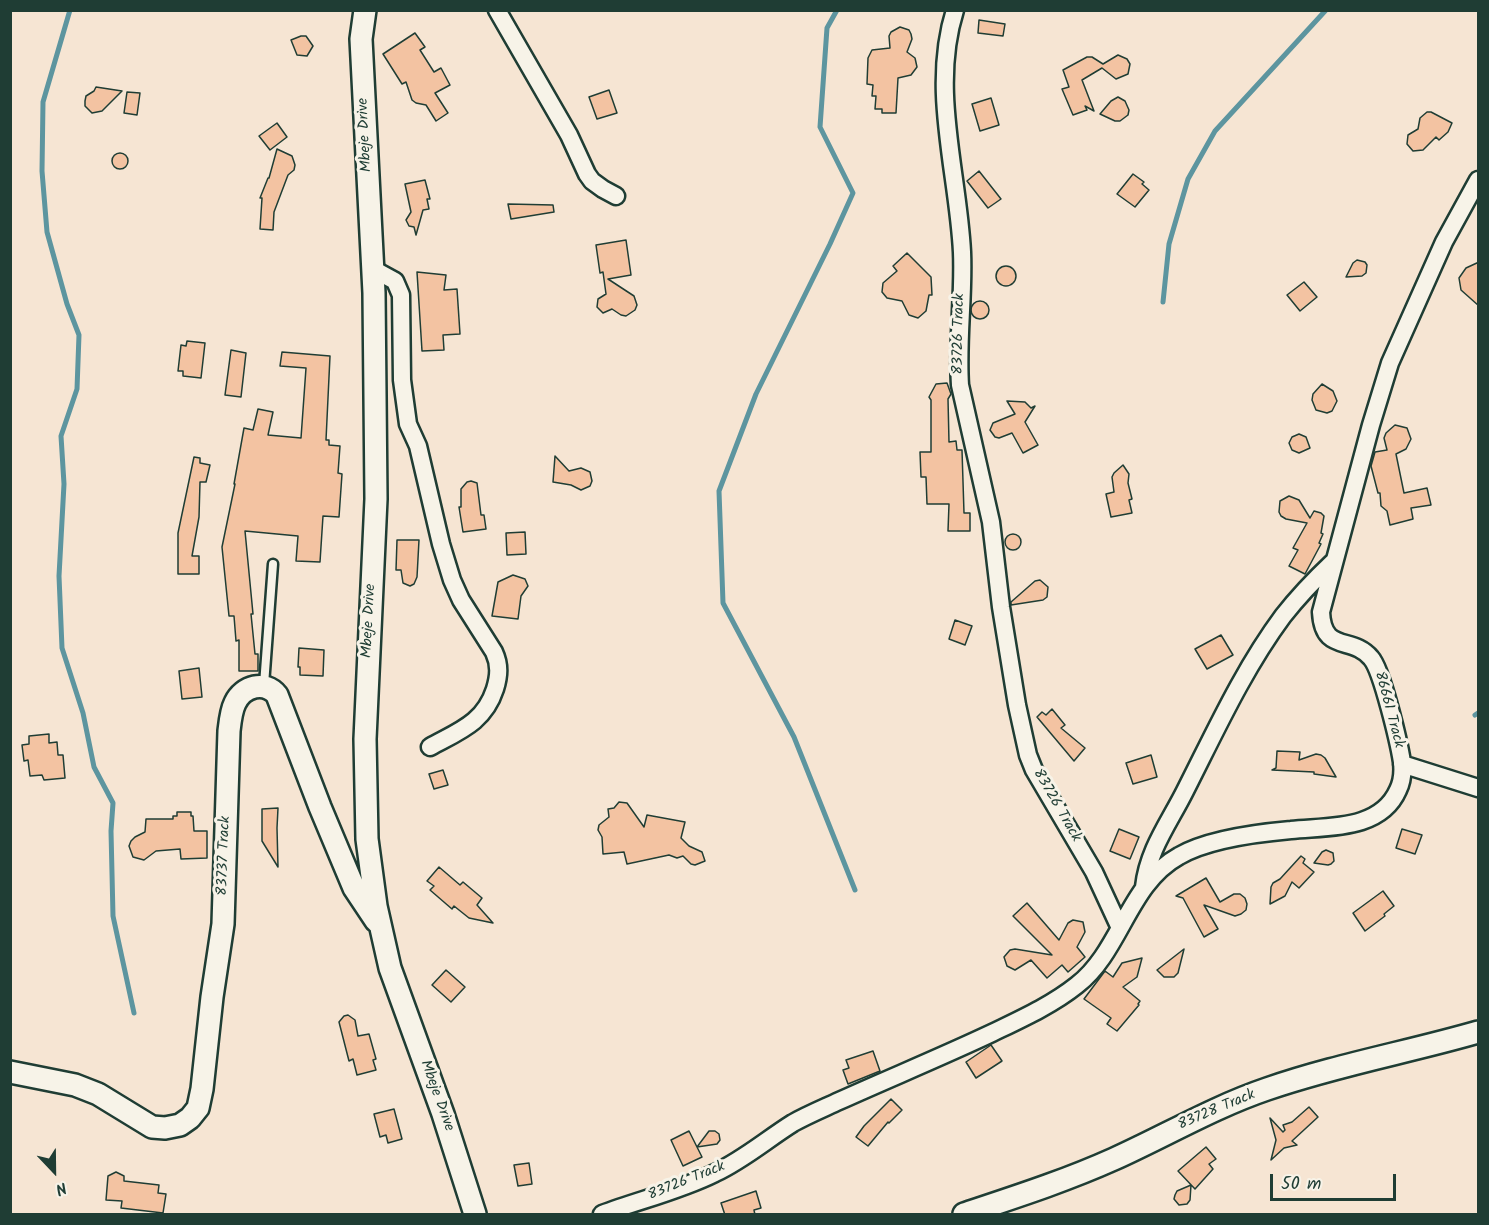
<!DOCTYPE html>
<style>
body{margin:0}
#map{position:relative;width:1489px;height:1225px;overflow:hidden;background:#f6e5d3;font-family:Kalam,sans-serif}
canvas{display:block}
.frame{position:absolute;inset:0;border:12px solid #1f3d34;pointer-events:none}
.north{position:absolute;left:24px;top:1141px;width:60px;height:60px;-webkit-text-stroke:4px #f7f3e8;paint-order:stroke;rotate:158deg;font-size:16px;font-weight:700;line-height:24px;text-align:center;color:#1f3d34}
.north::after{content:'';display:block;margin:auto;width:21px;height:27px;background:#1f3d34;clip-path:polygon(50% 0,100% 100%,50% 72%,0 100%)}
.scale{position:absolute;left:1270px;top:1174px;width:126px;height:27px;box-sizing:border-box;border:3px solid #1f3d34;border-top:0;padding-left:8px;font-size:18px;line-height:21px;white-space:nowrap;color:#1f3d34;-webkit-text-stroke:4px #f7f3e8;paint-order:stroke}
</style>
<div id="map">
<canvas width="1489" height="1225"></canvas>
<div class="frame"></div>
<div class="north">N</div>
<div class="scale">50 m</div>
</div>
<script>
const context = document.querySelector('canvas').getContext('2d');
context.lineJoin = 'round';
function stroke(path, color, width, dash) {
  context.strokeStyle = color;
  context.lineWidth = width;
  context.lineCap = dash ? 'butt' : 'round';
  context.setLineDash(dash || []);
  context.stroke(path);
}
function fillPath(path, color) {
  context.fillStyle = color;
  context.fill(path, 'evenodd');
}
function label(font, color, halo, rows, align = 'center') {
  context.font = font + ' Kalam,sans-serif';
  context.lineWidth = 6;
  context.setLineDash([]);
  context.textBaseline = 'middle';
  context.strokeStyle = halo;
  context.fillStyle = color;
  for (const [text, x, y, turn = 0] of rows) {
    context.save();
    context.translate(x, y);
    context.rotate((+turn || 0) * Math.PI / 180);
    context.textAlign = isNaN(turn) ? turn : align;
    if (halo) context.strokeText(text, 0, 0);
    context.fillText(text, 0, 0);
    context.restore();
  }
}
stroke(new Path2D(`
 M70 10 43 102 42 171 47 232 67 304 79 335 77 389 61 436 64 484 59 576 62 648 83 713 94 767 113 803 111 831 113 916 134 1013
 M837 10 827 28 820 127 853 193 830 244 756 394 719 491 723 603 794 737 855 890
 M1163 302 1169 244 1188 179 1215 131 1326 10
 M1475 715 1478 713`), '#5d959f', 5);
const building = new Path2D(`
 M979 20 1005 24 1003 36 978 33Z
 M900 27 909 30 911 34 912 39 907 52 915 58 917 67 911 75 898 78 896 113H882V109H875L876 96H872L873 85 867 84 868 58 872 50 890 48 889 36 891 32Z
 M415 33 425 47 420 50 434 72 441 68 450 85 435 93 448 113 436 121 426 105 416 103 412 100 406 82 402 84 383 54Z
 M301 36H306L313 46 307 56 297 55 291 40Z
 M1118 55 1127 59 1130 64 1128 74 1116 79 1102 68 1082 80 1094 111 1085 106 1087 110 1073 115 1062 89 1069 87 1063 70 1087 57H1092L1103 64Z
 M96 87 122 91 102 111 92 113 85 106V101L86 96 94 91Z
 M609 90 617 113 597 119 589 97Z
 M127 92 140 93 137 115 124 113Z
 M1118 97 1125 101 1129 110 1128 115 1120 121H1115L1100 114 1111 101Z
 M991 98 999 125 980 131 972 104Z
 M1427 112H1431L1452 123 1448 132 1439 140 1436 137 1423 150 1413 151 1407 144 1408 135 1418 129 1420 118Z
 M277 123 287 137 270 150 259 136Z
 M277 149 292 156 295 165 294 170 288 175 274 212 273 230 260 229 262 198H260L268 178H269Z
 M112 161a8 8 0 1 1 16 0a8 8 0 1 1-16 0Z
 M979 171 1001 199 988 208 967 181Z
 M1133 174 1144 182 1142 184 1149 190 1135 207 1117 194Z
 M425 180 430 199H427L429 209 423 210 416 235 414 227 409 226 406 220 411 212 405 184Z
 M508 204 553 205 554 212 511 219Z
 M626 240 631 275 608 279 634 296 637 305 635 310 626 316 621 315 612 309 603 313 597 307 598 299 606 294 603 272 600 273 596 245Z
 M907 253 931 277 932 295H929L926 311 918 318 909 315 902 301 887 298 882 292 883 283 897 271 893 266Z
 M1357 260 1365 262 1367 265 1366 273 1362 276 1346 277 1353 263Z
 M1479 262V306L1461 290 1459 278 1466 268Z
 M996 276a10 10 0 1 1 20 0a10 10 0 1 1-20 0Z
 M417 272 446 275 444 290 457 289 460 334 443 335 444 350 422 351Z
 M1304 282 1317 297 1300 311 1287 295Z
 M971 310a9 9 0 1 1 18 0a9 9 0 1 1-18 0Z
 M187 341 205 343 201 378 183 376V371H178L181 345 186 346Z
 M231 350 246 353 241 397 225 395Z
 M282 352 330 356 326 440H329V445L340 446 338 473 342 474 339 517 323 516 320 562 296 561 298 536 245 531 253 614H251L255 654H258V671H239V640L236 641 234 616H229L222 547 235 484H234L244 428 253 430 258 409 273 412 268 435 301 438 306 368 280 366Z
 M947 383 951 394 948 399 949 442 956 441 957 450H962L964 513H970V531H948L949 504H927L926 477H921L920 452H931V400L929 397 936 384Z
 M1322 384 1333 391 1337 401 1332 411 1327 413 1316 410 1312 400 1313 394Z
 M1007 401 1025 402 1031 408 1035 406 1025 422 1038 445 1023 453 1012 433 999 438 995 437 990 430 993 423 1015 414Z
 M1395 425 1407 428 1411 439 1406 449 1396 454 1404 493 1427 488 1431 505 1411 508 1413 519 1390 525 1387 511 1381 506 1380 493H1378L1371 466 1375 452 1387 450 1384 438 1386 433Z
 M1299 434 1306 437 1310 448 1299 453 1292 450 1289 443 1292 437Z
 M555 456 569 471 581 468 590 472 592 481 590 486 581 490 571 485 553 482Z
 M194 457 200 458V463L210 465 206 482H200L199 517 192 556H199V574H178V533Z
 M1123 465 1129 474 1128 483 1132 499 1129 500 1132 513 1111 517 1106 494 1114 492 1112 477 1114 473Z
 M471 481 477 483 481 515H484L486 529 463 532 459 507H461V489L467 482Z
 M1289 496 1299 500 1310 518 1314 511 1321 513 1324 516 1321 533 1323 534 1319 543 1321 544 1305 574 1289 566 1298 550 1293 548 1307 523 1286 519 1281 516 1279 512 1280 501Z
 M525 532 526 554 507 555 506 533Z
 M1005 542a8 8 0 1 1 16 0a8 8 0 1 1-16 0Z
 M397 540H419L417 577 414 584 410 586 403 583 401 570H396Z
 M513 575 525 579 528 586 521 596 518 619 492 616 498 582Z
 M1040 580 1048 587 1047 597 1043 600 1011 605V602L1035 581Z
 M955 620 972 626 965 645 949 639Z
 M1221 635 1233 655 1207 669 1195 649Z
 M299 648 324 650 323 676 300 675V667H298Z
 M199 668 202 697 182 699 179 671Z
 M1052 709 1065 725 1061 728 1085 748 1074 761 1037 717 1042 712 1046 715Z
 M49 734V743L57 742 58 755H63L65 778 44 780 42 775 30 776 28 760 24 761 22 745 29 744V736Z
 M1277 751 1300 752 1299 760 1316 754 1321 755 1325 758 1336 777 1314 774V772L1272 770 1276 768Z
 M1151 755 1157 777 1133 784 1126 763Z
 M443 770 448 785 434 789 429 774Z
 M619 802 627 803 644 827 647 815 685 822 681 838 689 846 702 852 705 861 695 865 691 864 683 856 677 858 669 855 627 864 624 852 603 854 602 837 598 830 599 825 609 817 608 809 614 808Z
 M278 808 277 828 278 867 262 841V809Z
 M177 812H191V816H193L194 831H207V858L181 859 180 849 156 851 144 860 133 857 129 846 131 841 135 837 145 832 146 819H173V816H177Z
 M1119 829 1139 837 1130 859 1110 851Z
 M1402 829 1422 835 1415 854 1396 848Z
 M1326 850 1333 853 1334 861 1331 864 1328 865 1314 863 1322 852Z
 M1301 856 1305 859 1303 863 1314 872 1299 888 1292 882 1285 896 1270 904 1271 887 1273 883 1280 879Z
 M439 867 460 885 463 882 482 898 477 905 493 923 469 918 454 906 452 909 430 890 434 886 427 881Z
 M1206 878 1220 902 1234 894H1240L1245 898 1247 904 1246 910 1241 914 1235 916 1204 905 1218 929 1204 937 1183 898 1176 896Z
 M1383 891 1394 906 1384 914 1385 916 1365 931 1353 913Z
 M1027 903 1059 940 1068 923 1073 920 1083 922 1085 932 1077 947 1085 957 1068 972 1062 965 1047 978 1031 960 1015 970 1007 966 1004 957 1010 950 1015 949 1052 955 1013 916Z
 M1184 949 1178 973 1174 977H1164L1157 970Z
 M1142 958 1137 977 1123 987 1140 1001 1138 1004 1139 1005 1117 1031 1107 1024 1111 1018 1084 999 1105 971 1113 977 1122 963Z
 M446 970 465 987 451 1002 432 985Z
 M348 1015 355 1020 358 1036 369 1034 376 1059 373 1060 376 1070 357 1075 353 1059 349 1061 339 1022 344 1016Z
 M991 1045 1002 1061 976 1078 966 1062Z
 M873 1051 880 1071 848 1084 843 1070 849 1068 846 1060Z
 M891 1099 902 1110 889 1123 888 1122 868 1146 856 1137 864 1126Z
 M1309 1107 1318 1117 1292 1141 1297 1145 1284 1148 1271 1160 1276 1140 1270 1118 1283 1132 1285 1130 1283 1125 1292 1122Z
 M394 1109 402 1139 388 1143 386 1135 380 1137 374 1114Z
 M689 1131 702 1157 683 1166 671 1140Z
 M709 1131H715L719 1134 720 1140 717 1144 697 1147Z
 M1206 1147 1216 1159 1209 1164 1213 1169 1195 1189 1178 1171Z
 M529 1163 532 1184 518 1186 514 1165Z
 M116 1172 124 1176V1181L159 1185 158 1193 166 1194 163 1213 121 1208 122 1201 106 1200 108 1176Z
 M1191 1185 1190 1200 1187 1204 1179 1205 1174 1199 1175 1195 1177 1191Z
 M756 1191 761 1208 754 1210 755 1215H725L721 1203Z`);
fillPath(building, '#f3c3a2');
stroke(building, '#1f3d34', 1.5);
const service = new Path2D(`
 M264 685 273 564`);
const minor = new Path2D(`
 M497 10 569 135 587 174 592 181 603 189 616 196
 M955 10C930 89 958 172 962 252 964 296 957 340 960 385L991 522 1001 607 1017 705 1028 755 1034 770 1094 872 1119 926
 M373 269 395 281 401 295 402 380 408 424 418 446 441 544 452 580 461 600 494 652C500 665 499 676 495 689 484 723 459 731 430 747
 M1402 764 1478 788
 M1144 887C1148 850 1169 823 1185 791 1215 732 1243 670 1283 616 1298 597 1315 579 1333 562
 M602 1214C639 1200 679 1191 715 1173 743 1160 766 1140 793 1123 807 1115 824 1108 839 1101 890 1078 941 1057 992 1033 1021 1019 1052 1005 1077 985 1121 951 1128 884 1179 856 1208 839 1257 833 1291 830 1327 826 1380 831 1398 790 1402 782 1403 771 1402 762 1399 743 1382 670 1371 658 1352 635 1323 654 1321 612L1371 425 1390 363 1444 242 1478 180`);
const tertiary = new Path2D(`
 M365 10 361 39 374 293 376 499 365 739 367 839 376 906 390 968 443 1114 475 1214
 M10 1072 75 1085 98 1094 152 1127 165 1128 180 1125 190 1118 198 1108 202 1089 212 997 223 924 229 731C230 722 231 711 235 703 243 686 265 680 277 695L320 807 354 888 376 921
 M964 1214C1015 1197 1065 1181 1114 1159 1165 1136 1214 1107 1267 1089 1336 1065 1409 1052 1478 1032`);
stroke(service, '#1f3d34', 13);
stroke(minor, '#1f3d34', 21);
stroke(tertiary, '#1f3d34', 26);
stroke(service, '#f7f3e8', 8);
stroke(minor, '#f7f3e8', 16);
stroke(tertiary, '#f7f3e8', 21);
label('15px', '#1f3d34', '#f7f3e8', [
 ["Mbeje Drive",366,135,-93],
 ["83726 Track",960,334,-89],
 ["Mbeje Drive",370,621,-87],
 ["86661 Track",1388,710,75],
 ["83726 Track",1056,806,60],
 ["83737 Track",225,856,-88],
 ["Mbeje Drive",436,1096,70],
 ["83728 Track",1217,1111,-23],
 ["83726 Track",687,1182,-22]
]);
</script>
